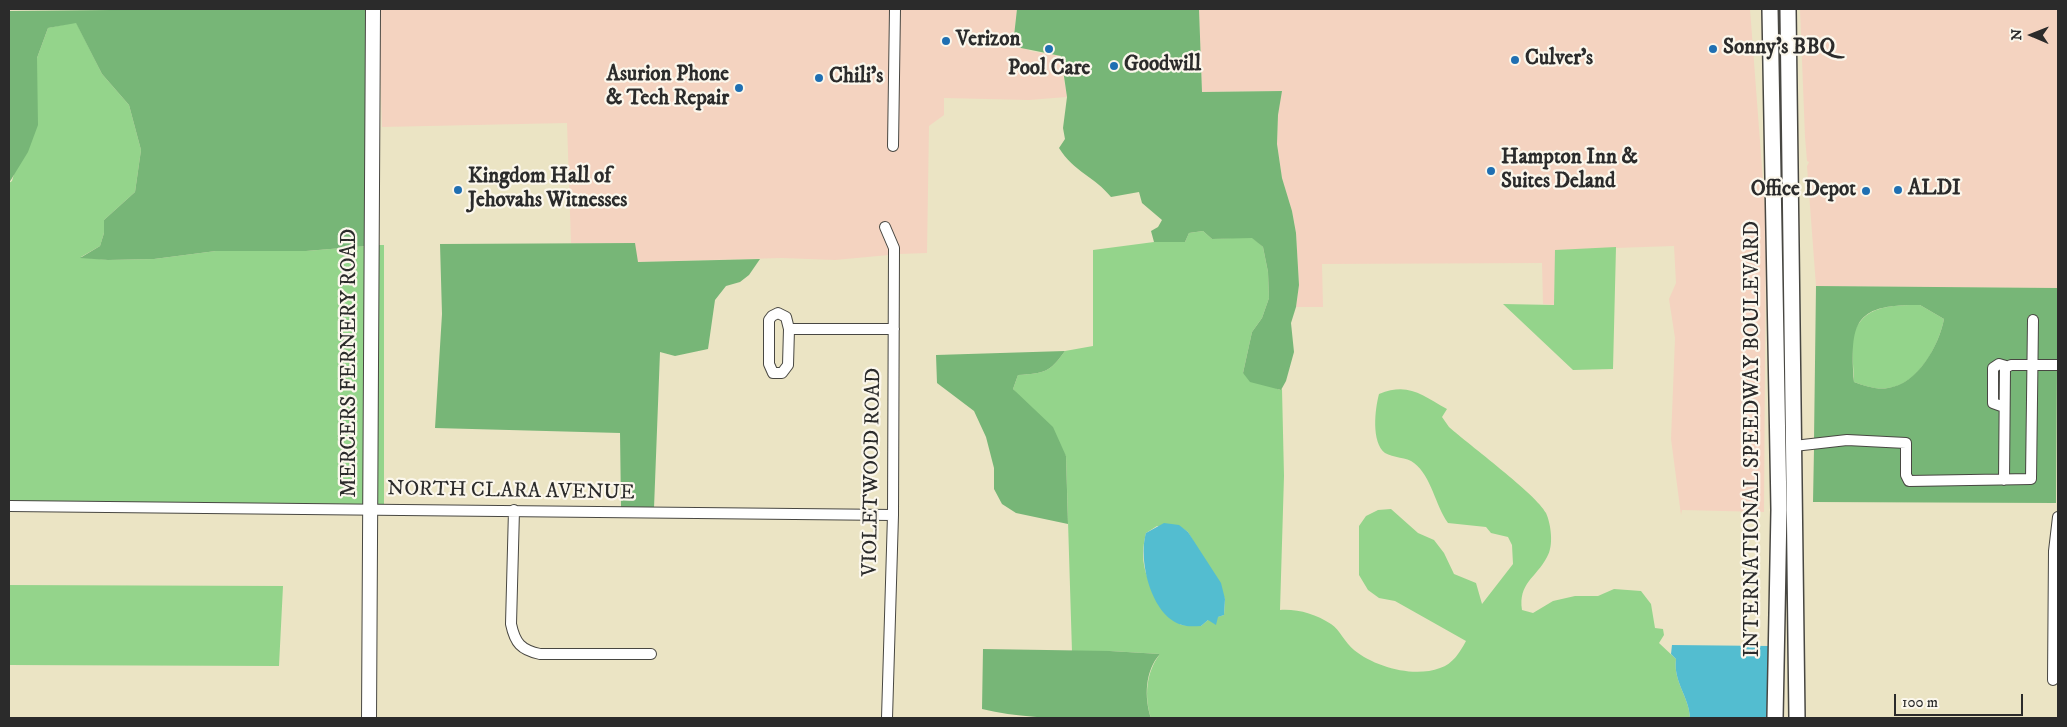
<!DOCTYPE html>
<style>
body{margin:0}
#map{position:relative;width:2067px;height:727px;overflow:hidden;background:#ebe4c4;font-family:"IM FELL DW Pica",serif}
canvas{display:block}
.frame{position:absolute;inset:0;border:10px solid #2b2b2b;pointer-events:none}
.north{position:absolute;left:2007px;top:10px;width:50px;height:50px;-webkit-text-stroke:4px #fbf7ec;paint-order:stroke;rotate:271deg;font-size:14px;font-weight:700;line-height:20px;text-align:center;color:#2b2b2b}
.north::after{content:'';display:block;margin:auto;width:18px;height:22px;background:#2b2b2b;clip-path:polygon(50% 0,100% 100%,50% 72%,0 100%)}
.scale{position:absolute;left:1894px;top:694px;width:129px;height:22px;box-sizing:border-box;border:2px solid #2b2b2b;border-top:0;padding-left:6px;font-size:15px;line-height:18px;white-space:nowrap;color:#2b2b2b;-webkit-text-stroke:4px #fbf7ec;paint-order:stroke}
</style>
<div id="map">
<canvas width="2067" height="727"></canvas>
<div class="frame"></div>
<div class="north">N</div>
<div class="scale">100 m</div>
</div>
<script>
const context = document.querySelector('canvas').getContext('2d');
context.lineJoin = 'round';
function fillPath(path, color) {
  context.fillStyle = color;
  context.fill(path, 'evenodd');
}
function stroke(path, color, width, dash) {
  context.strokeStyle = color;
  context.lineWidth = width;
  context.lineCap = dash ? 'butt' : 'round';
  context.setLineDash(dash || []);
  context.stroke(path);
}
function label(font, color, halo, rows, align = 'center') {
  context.font = font + ' "IM FELL DW Pica",serif';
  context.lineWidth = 4.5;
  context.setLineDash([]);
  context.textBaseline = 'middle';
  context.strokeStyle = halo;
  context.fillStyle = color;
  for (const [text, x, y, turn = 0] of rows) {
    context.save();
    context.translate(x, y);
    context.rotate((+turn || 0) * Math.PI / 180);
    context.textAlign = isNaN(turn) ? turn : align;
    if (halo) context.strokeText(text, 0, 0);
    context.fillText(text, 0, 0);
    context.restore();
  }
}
fillPath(new Path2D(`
 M378 9H890L889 150H898L900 9H1017L1014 36 1030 51 1060 56 1067 97 1029 100 944 98V115L929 126 927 253 899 254V247L888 222 879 225 889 249V255L835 260 782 258 637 262 634 243H571L567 123 382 127Z
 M1199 9H1750L1766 221 1764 512 1682 510 1681 515 1671 439 1675 338 1669 299 1676 283 1674 246 1556 250 1554 305 1543 304 1542 263 1322 264 1323 307H1296L1299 285 1296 233 1292 211 1282 178 1277 144 1278 115 1281 91 1202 92Z
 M1800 9H2058L2057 288 1816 286 1807 166 1809 162 1807 161 1805 137Z`), '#f4d3c0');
fillPath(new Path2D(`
 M76 22 102 74 129 105 141 150 135 192 104 220V233L100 246 81 257 108 260 154 259 216 251H306L367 246 365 504 9 502V183L12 181 37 91V58L48 28Z
 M1203 231 1212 239 1252 237 1263 247 1268 272 1269 298 1262 318 1252 332 1243 373 1280 390 1282 389 1284 476 1280 610C1299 609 1315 614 1331 624 1340 630 1345 643 1354 650 1375 667 1414 678 1440 668 1453 664 1460 652 1466 641L1395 601 1379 598 1368 590 1359 575V526L1366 516 1378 510 1391 509 1418 533 1434 540 1444 553 1454 574 1476 583 1482 604 1513 564 1512 545 1508 537 1491 533 1486 527 1448 523C1435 505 1432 477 1414 463 1407 457 1393 458 1385 453 1371 442 1375 409 1379 394 1409 382 1421 395 1447 409L1442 417 1449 427C1469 445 1536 494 1546 513 1551 524 1554 546 1547 557 1536 578 1518 583 1522 610L1533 613 1553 601 1575 596H1598L1614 589 1641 591 1651 604 1655 628 1663 629 1664 635 1659 643 1676 659C1673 682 1689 696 1690 718H1151C1144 697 1146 672 1160 654L1110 651 1072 652 1066 456 1013 389 1018 375C1045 373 1049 373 1065 351L1093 346V250L1154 242H1185L1189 233ZM1157 526 1182 528 1188 532 1225 599 1224 615 1208 620 1201 626 1181 625C1157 596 1135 575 1146 533Z
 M377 245H384V505H375Z
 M1616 247 1613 369 1573 370 1503 304 1554 305 1555 250Z
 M1920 305 1944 319C1939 345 1918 385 1888 388 1876 390 1865 386 1854 382 1854 372 1851 344 1853 336 1862 305 1892 305 1920 305Z
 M9 585 283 586 279 666 9 665Z`), '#94d48b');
fillPath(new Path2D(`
 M210 9H368L367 246 306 251H216L154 259 108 260 80 258 100 246 104 233V220L135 192 141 150 129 105 102 74 76 23 48 28 37 58 38 125 28 152 9 183V11Z
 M1017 9H1199L1202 92 1282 91 1278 115 1277 144 1282 178 1292 211 1296 233 1299 285 1296 307 1291 323 1294 352 1286 381 1281 390 1250 382 1243 373 1252 332 1262 318 1269 298 1268 272 1263 247 1252 238 1212 239 1203 231 1189 233 1185 242H1154L1151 231 1158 227 1162 220 1142 203 1139 192 1111 197C1095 177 1074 172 1059 148L1065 139 1063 128 1067 97 1061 56 1016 47 1014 36Z
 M635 243 638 262 760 259 749 275 740 282 726 286 715 300 708 349 675 356 660 352 654 508 621 507 620 433 435 428 442 314 440 244Z
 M1816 286 2057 288V361L2037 360 2038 316H2028L2027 360 1990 364 1999 410V476L1912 477 1911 443 1814 440ZM1920 305 1944 319C1939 345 1918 384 1888 388 1877 390 1865 386 1854 382 1850 322 1854 304 1920 305Z
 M1065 351C1049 373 1045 373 1018 375L1013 389 1053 427 1066 456 1068 524 1016 513 1002 504 994 489V468L986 437 974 411 937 383 936 355Z
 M2027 369V476H2009L2010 370Z
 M2037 369H2057L2056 503 1813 502 1814 449 1847 445 1901 447 1902 479 1912 486 2033 483 2037 477Z
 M983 649 1110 651 1160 654C1145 670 1144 698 1151 718 1095 718 1037 722 982 709Z`), '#77b677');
fillPath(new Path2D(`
 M1164 523 1179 525 1188 532 1221 583 1225 599 1224 615 1218 617 1216 625 1208 620 1201 626C1195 626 1188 627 1182 625 1151 616 1138 560 1146 533Z
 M1672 645 1769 646 1767 718H1690C1689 696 1673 682 1676 659L1671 654Z`), '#53bdd0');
const street = new Path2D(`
 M893 146 895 9
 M885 227 894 248 893 515 887 718
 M789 329 788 365 782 373H773L769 364V320L772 316 778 313 786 317 789 329H894
 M2004 407 1993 403V368L1999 364 2006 366
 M1794 446 1847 440 1906 443V475L1909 481 2031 479 2033 320
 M2004 480 2005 368 2011 365H2058
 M9 506 893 515
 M514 510 511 624C515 643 521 650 540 654H651
 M2053 680 2054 551 2058 517`);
const secondary = new Path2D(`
 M369 718 373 9`);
const primary = new Path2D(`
 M1770 9 1779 510 1775 718
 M1788 9 1797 718`);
stroke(street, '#484742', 12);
stroke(secondary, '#484742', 16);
stroke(primary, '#484742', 18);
stroke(street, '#fff', 10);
stroke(secondary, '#fff', 14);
stroke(primary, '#fff', 15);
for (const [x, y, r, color] of [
 [946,41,5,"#1f6fb2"],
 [1049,49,5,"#1f6fb2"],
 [1713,49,5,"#1f6fb2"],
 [1515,60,5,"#1f6fb2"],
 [1114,66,5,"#1f6fb2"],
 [819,78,5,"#1f6fb2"],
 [739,88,5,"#1f6fb2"],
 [1491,171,5,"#1f6fb2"],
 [458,190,5,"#1f6fb2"],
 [1898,190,5,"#1f6fb2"],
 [1866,191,5,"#1f6fb2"]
]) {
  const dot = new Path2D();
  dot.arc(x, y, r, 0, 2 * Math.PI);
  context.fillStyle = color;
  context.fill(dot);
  stroke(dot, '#fbf7ec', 2);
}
label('bold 21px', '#2b2b2b', '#fbf7ec', [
 ["Verizon",956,41],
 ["Sonny's BBQ",1723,49],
 ["Culver's",1525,60],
 ["Goodwill",1124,66],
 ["Pool Care",1049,70,"center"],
 ["Asurion Phone",729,76,"right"],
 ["& Tech Repair",729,100,"right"],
 ["Chili's",829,78],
 ["Hampton Inn &",1501,159],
 ["Suites Deland",1501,183],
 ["Kingdom Hall of",468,178],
 ["Jehovahs Witnesses",468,202],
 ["ALDI",1908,190],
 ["Office Depot",1856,191,"right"]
], 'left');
label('21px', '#2b2b2b', '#fbf7ec', [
 ["MERCERS FERNERY ROAD",351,363,-90],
 ["INTERNATIONAL SPEEDWAY BOULEVARD",1754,439,-90],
 ["VIOLETWOOD ROAD",873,472,-89],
 ["NORTH CLARA AVENUE",511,492,1]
]);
</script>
